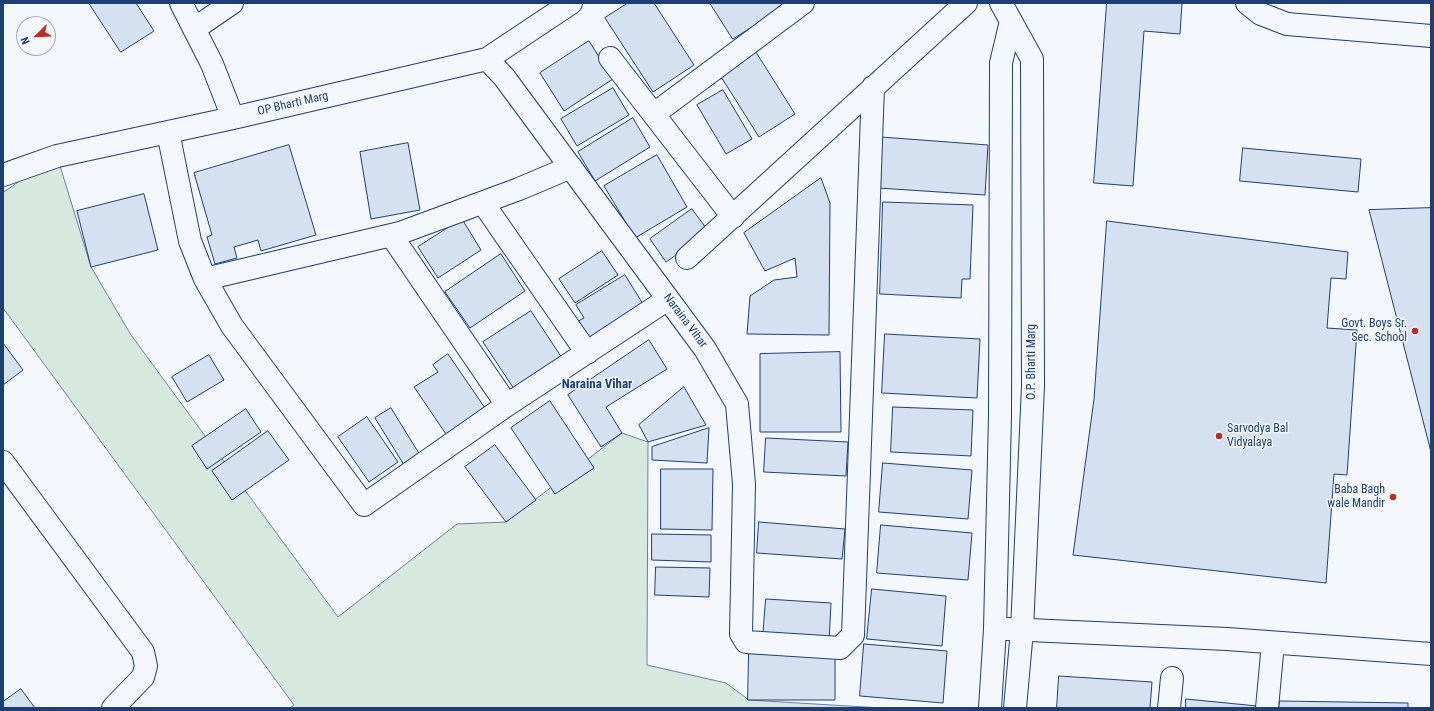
<!DOCTYPE html>
<style>
body{margin:0}
#map{position:relative;width:1434px;height:711px;overflow:hidden;background:#f4f7fb;font-family:"Roboto Condensed",sans-serif}
canvas{display:block}
.frame{position:absolute;inset:0;border:4px solid #1d3f73;pointer-events:none}
.north{position:absolute;left:16px;top:16px;width:40px;height:40px;box-sizing:border-box;background:#f4f7fb;border:1px solid #9eadc5;border-radius:50%;rotate:247deg;font-size:11px;font-weight:700;line-height:16px;text-align:center;color:#1d3f73}
.north::after{content:'';display:block;margin:auto;width:14px;height:18px;background:#c62828;clip-path:polygon(50% 0,100% 100%,50% 72%,0 100%)}
</style>
<div id="map">
<canvas width="1434" height="711"></canvas>
<div class="frame"></div>
<div class="north">N</div>
</div>
<script>
const context = document.querySelector('canvas').getContext('2d');
context.lineJoin = 'round';
function fillPath(path, color) {
  context.fillStyle = color;
  context.fill(path, 'evenodd');
}
function stroke(path, color, width, dash) {
  context.strokeStyle = color;
  context.lineWidth = width;
  context.lineCap = dash ? 'butt' : 'round';
  context.setLineDash(dash || []);
  context.stroke(path);
}
function label(font, color, halo, rows, align = 'center') {
  context.font = font + ' "Roboto Condensed",sans-serif';
  context.lineWidth = 3;
  context.setLineDash([]);
  context.textBaseline = 'middle';
  context.strokeStyle = halo;
  context.fillStyle = color;
  for (const [text, x, y, turn = 0] of rows) {
    context.save();
    context.translate(x, y);
    context.rotate((+turn || 0) * Math.PI / 180);
    context.textAlign = isNaN(turn) ? turn : align;
    if (halo) context.strokeText(text, 0, 0);
    context.fillText(text, 0, 0);
    context.restore();
  }
}
const green = new Path2D(`
 M57 156 91 267 131 335 338 617 457 524 506 522 622 433 648 442 647 665 726 683 749 700 881 708H290L294 705 3 308V193Z`);
fillPath(green, '#d7e8df');
stroke(green, '#687fa3', 1);
const building = new Path2D(`
 M89 3H136L154 31 121 52Z
 M628 3H654L694 65 653 92 605 18Z
 M710 3H783L785 6 733 39Z
 M1107 3H1182L1180 34 1144 31 1133 186 1094 183Z
 M589 41 613 79 564 111 540 73Z
 M754 49 795 114 759 137 718 72Z
 M613 88 629 115 577 146 561 119Z
 M723 90 752 139 726 154 697 105Z
 M633 118 650 147 595 181 578 152Z
 M881 137 988 145 985 195 878 188Z
 M408 143 420 210 371 219 360 152Z
 M289 145 316 235 261 251 258 240 234 247 237 258 215 264 207 237 212 235 194 173Z
 M1243 148 1361 159 1358 192 1240 181Z
 M657 155 687 207 635 238 604 186Z
 M821 178 830 203 829 335 747 334 750 296 774 280 797 277 795 258 765 271 744 233Z
 M144 194 158 250 91 267 77 211Z
 M883 202 973 205 970 279H962L961 298 880 294Z
 M1431 208V452L1369 210Z
 M692 209 709 232 666 262 650 239Z
 M462 219 481 250 438 278 418 247Z
 M1107 221 1348 252 1346 279 1331 278 1327 328 1357 330 1347 475 1334 474 1326 583 1073 555 1094 399Z
 M602 251 618 275 575 303 559 279Z
 M501 254 525 291 470 328 445 292Z
 M625 275 643 304 586 340 575 323 584 318 576 305Z
 M531 311 564 361 516 392 483 342Z
 M885 334 980 339 977 398 882 393Z
 M649 340 667 369 606 407 622 433 601 447 568 395Z
 M3 343 23 370 3 385Z
 M840 352 841 432H760V354Z
 M448 354 485 408 446 434 414 387 438 372 433 365Z
 M209 355 224 380 187 402 172 377Z
 M684 387 706 425 648 442 639 425Z
 M550 401 594 468 555 494 511 428Z
 M893 407 973 410 971 456 891 452Z
 M391 408 420 455 404 465 375 418Z
 M246 409 261 432 207 469 192 446Z
 M367 417 398 462 369 482 338 437Z
 M709 428 707 463 652 460V447Z
 M268 431 289 460 232 500 212 471Z
 M766 438 848 442 846 476 764 472Z
 M495 445 536 500 506 522 465 467Z
 M883 463 972 470 968 519 879 512Z
 M661 469H713L712 530 661 529Z
 M759 522 845 529 842 559 757 553Z
 M881 525 972 533 968 580 877 573Z
 M652 534 711 535V562L652 560Z
 M656 567 710 568 709 597 655 595Z
 M872 589 946 596 942 646 867 639Z
 M766 599 831 603 829 642 763 638Z
 M864 644 947 651 943 703 860 696Z
 M749 652H835V700H748Z
 M1059 676 1152 682 1150 708H1057Z
 M21 689 35 708H3V702Z
 M1186 699 1257 706V708H1186Z
 M1280 701 1408 703V708H1279Z`);
fillPath(building, '#d5e0f0');
stroke(building, '#1d3f73', 1);
const minor = new Path2D(`
 M181 3 212 64 233 118
 M1001 3 1032 59 1033 386 1022 630 1015 708
 M1247 3 1261 14 1287 24 1431 36
 M194 29 232 3
 M610 58 733 217
 M487 59 504 77 552 142 705 349 737 404 744 484 741 634 746 642 840 648 853 635 873 87
 M654 114 803 3
 M168 132 190 241 205 279 232 326 364 505 507 405 668 299
 M3 175 57 156 233 118 487 59 571 3
 M483 203 587 353
 M391 235 507 405
 M687 258 966 3
 M205 279 400 233 519 189 571 167
 M3 462 143 652 146 666 143 677 113 708
 M1007 629 1227 639 1431 654
 M990 708 995 629 1000 415 1001 63 1011 21
 M1169 708 1172 678
 M1267 708 1273 643`);
stroke(minor, '#1d3f73', 24);
stroke(minor, '#f4f7fb', 22);
for (const [x, y, r, color] of [
 [1415,331,4,"#c62828"],
 [1219,436,4,"#c62828"],
 [1393,497,4,"#c62828"]
]) {
  const dot = new Path2D();
  dot.arc(x, y, r, 0, 2 * Math.PI);
  context.fillStyle = color;
  context.fill(dot);
  stroke(dot, '#f4f7fb', 1.5);
}
label('12px', '#1d3f73', '#f4f7fb', [
 ["OP Bharti Marg",293,104,-13],
 ["Naraina Vihar",685,321,53],
 ["O.P. Bharti Marg",1032,362,-90]
]);
label('12px', '#1d3f73', '#f4f7fb', [
 ["Govt. Boys Sr.",1407,324],
 ["Sec. School",1407,338],
 ["Sarvodya Bal",1227,429,"left"],
 ["Vidyalaya",1227,443,"left"],
 ["Baba Bagh",1385,490],
 ["wale Mandir",1385,504]
], 'right');
label('bold 13px', '#1d3f73', '#f4f7fb', [
 ["Naraina Vihar",597,385]
]);
</script>
